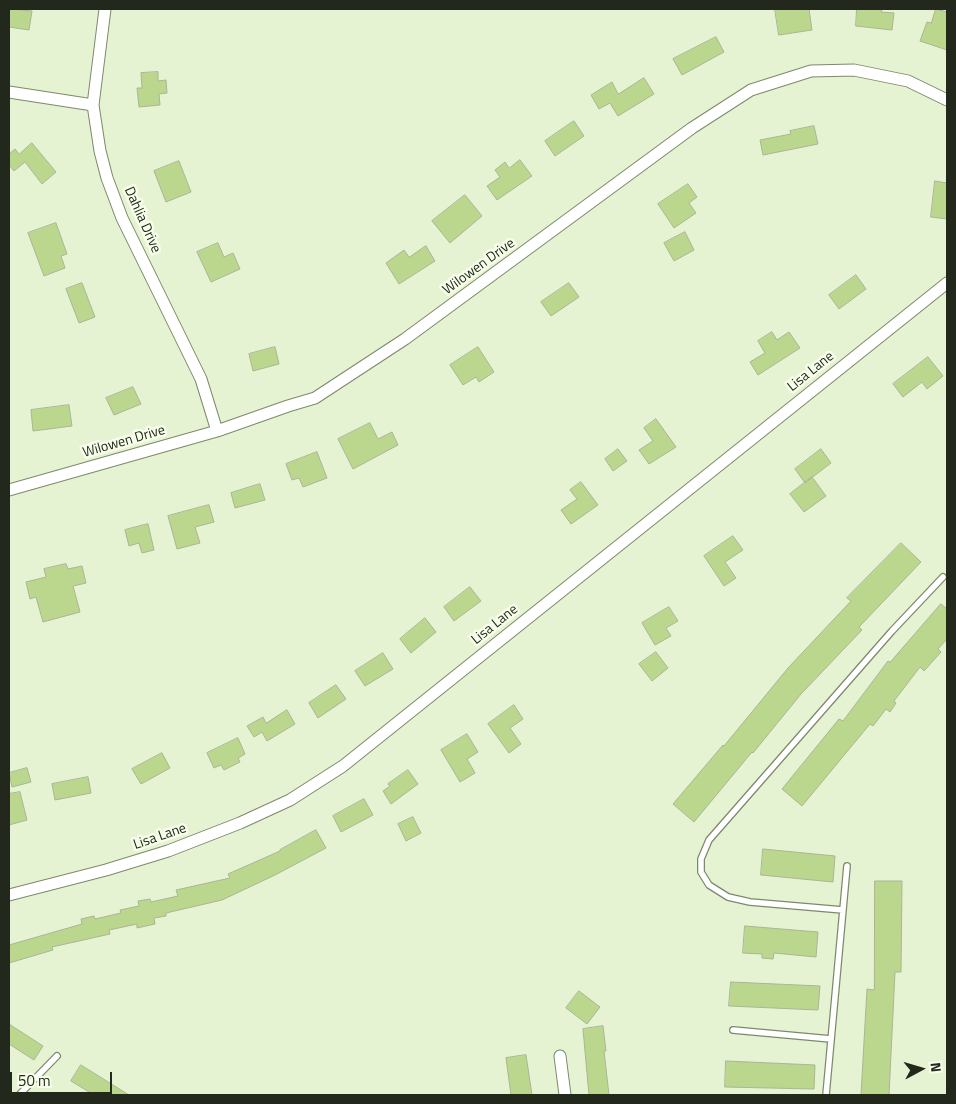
<!DOCTYPE html>
<style>
body{margin:0}
#map{position:relative;width:956px;height:1104px;overflow:hidden;background:#e6f3d2;font-family:"Titillium Web",sans-serif}
canvas{display:block}
.frame{position:absolute;inset:0;border:10px solid #23281c;pointer-events:none}
.north{position:absolute;left:896px;top:1044px;width:50px;height:50px;-webkit-text-stroke:4px #f6feea;paint-order:stroke;rotate:84deg;font-size:14px;font-weight:700;line-height:20px;text-align:center;color:#23281c}
.north::after{content:'';display:block;margin:auto;width:18px;height:22px;background:#23281c;clip-path:polygon(50% 0,100% 100%,50% 72%,0 100%)}
.scale{position:absolute;left:10px;top:1072px;width:102px;height:22px;box-sizing:border-box;border:2px solid #23281c;border-top:0;padding-left:6px;font-size:15px;line-height:18px;white-space:nowrap;color:#23281c;-webkit-text-stroke:4px #f6feea;paint-order:stroke}
</style>
<div id="map">
<canvas width="956" height="1104"></canvas>
<div class="frame"></div>
<div class="north">N</div>
<div class="scale">50 m</div>
</div>
<script>
const context = document.querySelector('canvas').getContext('2d');
context.lineJoin = 'round';
function fillPath(path, color) {
  context.fillStyle = color;
  context.fill(path, 'evenodd');
}
function stroke(path, color, width, dash) {
  context.strokeStyle = color;
  context.lineWidth = width;
  context.lineCap = dash ? 'butt' : 'round';
  context.setLineDash(dash || []);
  context.stroke(path);
}
function label(font, color, halo, rows, align = 'center') {
  context.font = font + ' "Titillium Web",sans-serif';
  context.lineWidth = 5;
  context.setLineDash([]);
  context.textBaseline = 'middle';
  context.strokeStyle = halo;
  context.fillStyle = color;
  for (const [text, x, y, turn = 0] of rows) {
    context.save();
    context.translate(x, y);
    context.rotate((+turn || 0) * Math.PI / 180);
    context.textAlign = isNaN(turn) ? turn : align;
    if (halo) context.strokeText(text, 0, 0);
    context.fillText(text, 0, 0);
    context.restore();
  }
}
const building = new Path2D(`
 M9 9 32 11 29 30 9 27Z
 M775 9H809L812 30 779 35Z
 M857 9H882L881 12 894 13 892 30 856 26Z
 M936 9 947 12V50L920 41 927 22 931 23Z
 M716 37 724 52 682 75 673 59Z
 M158 72V81L166 80 167 93 159 94 160 105 139 107 137 88H142L141 73Z
 M644 78 654 94 618 116 610 103 599 109 591 95 612 82 618 94Z
 M574 121 584 136 555 156 545 141Z
 M814 126 818 144 763 155 760 140 791 134 790 131Z
 M32 143 56 172 42 184 25 162 14 171 9 165V154L15 149 19 154Z
 M520 160 532 176 497 200 487 186 500 177 495 170 505 162 509 168Z
 M179 161 191 192 166 202 154 171Z
 M935 181 947 183V219L931 217Z
 M688 184 697 197 689 203 696 213 674 228 658 204Z
 M465 195 482 216 450 243 432 221Z
 M56 223 67 254 61 256 65 268 44 276 28 233Z
 M685 232 694 250 674 261 664 243Z
 M218 243 224 257 233 253 240 269 211 282 197 252Z
 M426 246 435 261 399 284 386 263 404 250 409 257Z
 M856 275 866 289 839 309 829 295Z
 M82 283 95 317 79 323 66 289Z
 M569 283 579 297 551 316 541 302Z
 M772 332 777 340 789 332 800 348 758 375 750 362 765 353 758 341Z
 M275 347 279 364 253 371 249 354Z
 M478 347 494 372 479 382 476 377 463 385 450 365Z
 M928 357 943 376 927 389 922 382 903 397 893 384Z
 M133 387 141 404 114 415 106 398Z
 M69 405 72 426 33 431 31 410Z
 M656 419 676 447 649 464 639 450 653 441 644 428Z
 M370 423 378 439 392 432 398 445 353 469 338 439Z
 M618 449 627 461 613 471 605 459Z
 M821 449 831 463 805 483 795 469Z
 M317 452 327 478 303 487 299 478 292 480 286 464Z
 M812 477 826 496 804 512 790 494Z
 M581 482 598 505 571 524 561 510 577 499 570 490Z
 M260 484 265 500 235 508 231 493Z
 M209 505 214 522 195 527 200 543 177 549 168 516Z
 M148 524 154 550 142 553 139 543 129 546 125 530Z
 M733 536 743 550 725 562 736 578 724 586 704 556Z
 M901 543 921 562 859 627 862 630 801 694 753 753 752 752 694 822 673 804 723 745 724 746 788 668 851 601 847 598Z
 M66 564 68 569 82 566 86 583 73 586 80 612 43 622 36 597 30 599 26 582 46 577 44 569Z
 M470 587 481 601 454 621 444 607Z
 M941 604 947 609V639L938 649 941 652 924 671 920 667 894 701 896 703 890 712 886 709 873 726 870 724 802 806 782 789 839 719 843 721 888 661 890 662Z
 M669 607 678 621 666 628 671 636 655 645 642 623Z
 M425 618 436 632 411 653 400 639Z
 M656 652 668 668 652 681 639 664Z
 M383 653 393 669 365 686 355 671Z
 M336 685 346 699 318 718 309 703Z
 M514 705 523 719 510 728 521 744 509 753 488 724Z
 M287 710 295 724 267 741 262 732 254 737 247 726 263 717 266 723Z
 M467 734 478 752 467 759 475 773 460 782 441 750Z
 M238 738 245 754 238 758 240 762 224 770 221 765 214 768 207 753Z
 M162 753 170 768 141 784 132 769Z
 M27 768 31 782 12 787 9 773Z
 M408 770 418 784 391 804 383 791 390 786 388 784Z
 M88 777 91 793 55 800 52 784Z
 M20 792 27 820 9 825V794Z
 M364 799 373 815 341 832 333 816Z
 M413 817 421 833 406 841 398 824Z
 M316 830 326 848 275 875 222 900 166 913V916L154 918 155 924 137 928V924L109 930 110 934 52 947 53 950 9 963V945L82 924 81 919 94 916 95 919 121 913 120 910 139 906 138 901 150 899 151 902 178 896 176 890 230 878 228 874 280 851V850Z
 M763 849 835 856 833 882 761 875Z
 M875 881H902L901 972H895L889 1095H861L867 989 874 990Z
 M745 926 818 932 816 957 774 953 773 959 762 958V954L743 953Z
 M731 982 820 986 818 1010 729 1006Z
 M579 991 600 1007 587 1024 566 1008Z
 M9 1024 43 1046 34 1060 9 1044Z
 M603 1026 606 1051H604L609 1095H589L583 1029Z
 M526 1055 532 1095H511L506 1058Z
 M726 1061 815 1065 814 1089 725 1087Z
 M81 1065 129 1095H94L71 1081Z`);
fillPath(building, '#bbd78e');
stroke(building, '#a9b596', 1);
const lane = new Path2D(`
 M843 910 750 902 728 897 709 885 701 872V859L709 840 892 631 943 577
 M733 1030 831 1039
 M19 1095 57 1056
 M826 1095 847 866`);
const street = new Path2D(`
 M105 9 93 105 100 151 107 178 122 218 201 379 217 431
 M9 92 93 105
 M9 490 217 431 288 406 315 398 405 339 692 128 751 90 811 71 854 70 908 81 947 100
 M9 895 106 870 168 851 240 823 290 800 343 766 947 283
 M560 1056 565 1095`);
stroke(lane, '#7d896b', 8);
stroke(street, '#7d896b', 13);
stroke(lane, '#fff', 5.5);
stroke(street, '#fff', 11);
label('14px', '#23281c', '#f6feea', [
 ["Dahlia Drive",142,220,66],
 ["Wilowen Drive",479,267,-36],
 ["Lisa Lane",811,372,-39],
 ["Wilowen Drive",124,442,-16],
 ["Lisa Lane",495,625,-39],
 ["Lisa Lane",160,837,-19]
]);
</script>
